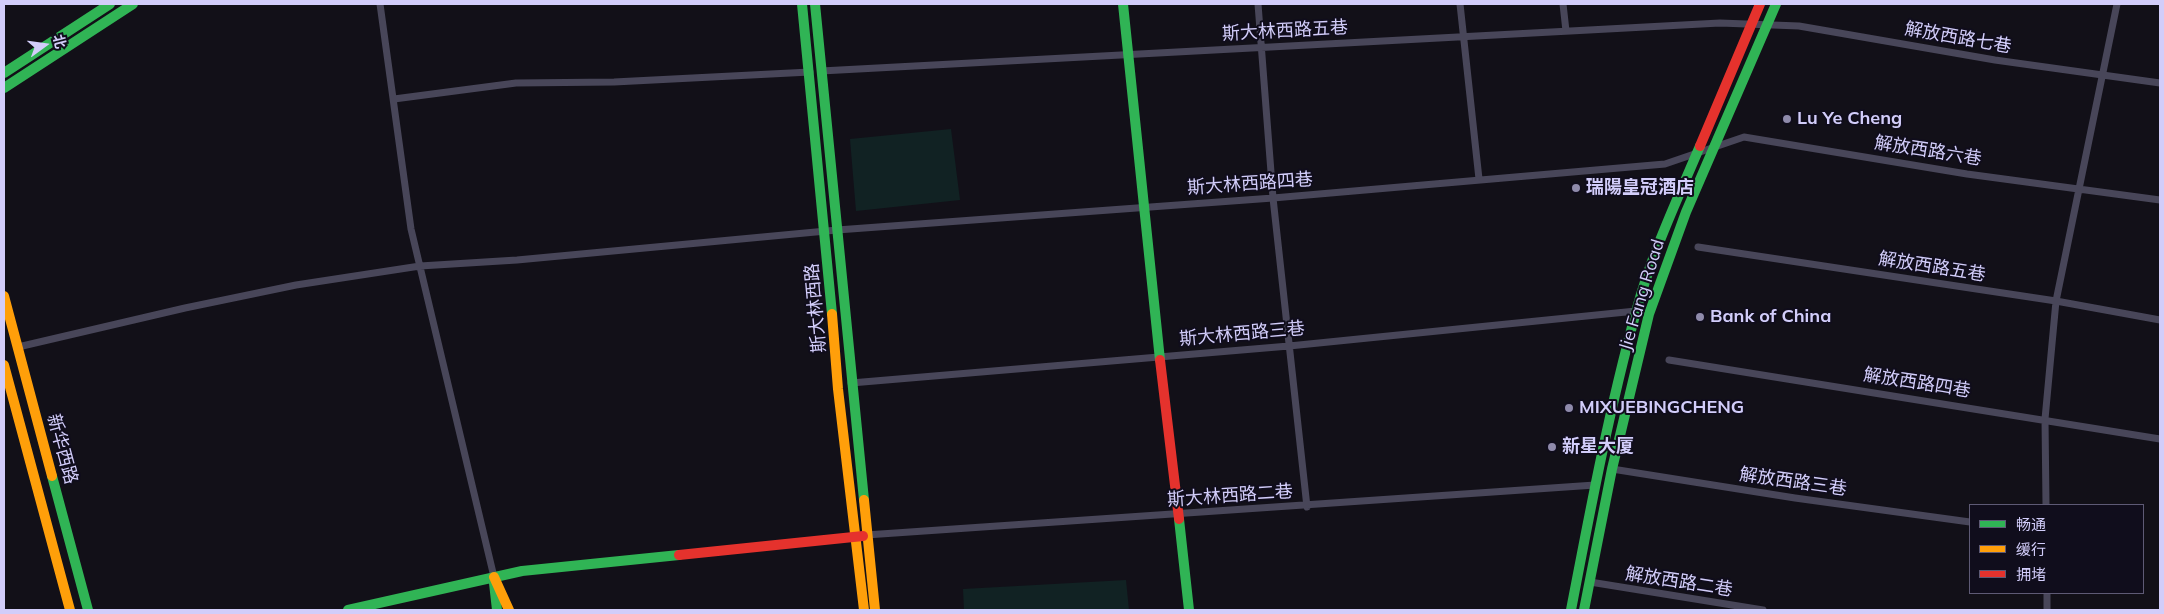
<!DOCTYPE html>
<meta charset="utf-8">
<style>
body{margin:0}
#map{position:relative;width:2164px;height:614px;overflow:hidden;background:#121018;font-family:Mulish,"Noto Sans SC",sans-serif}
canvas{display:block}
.frame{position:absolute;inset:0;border:5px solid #d2cdfa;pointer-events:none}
.legend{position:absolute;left:1969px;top:504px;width:175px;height:90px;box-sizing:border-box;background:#100d1c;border:1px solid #5e5a75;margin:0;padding:6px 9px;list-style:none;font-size:15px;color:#d2cdfa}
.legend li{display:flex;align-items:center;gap:10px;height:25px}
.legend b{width:25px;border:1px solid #5e5a75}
.north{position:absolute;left:20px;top:20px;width:50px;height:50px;-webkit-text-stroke:4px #100d1c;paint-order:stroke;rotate:76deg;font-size:14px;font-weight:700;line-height:20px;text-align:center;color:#d2cdfa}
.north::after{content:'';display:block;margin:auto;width:18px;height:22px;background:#d2cdfa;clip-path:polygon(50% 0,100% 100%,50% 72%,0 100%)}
</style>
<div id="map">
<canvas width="2164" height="614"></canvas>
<div class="frame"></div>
<ul class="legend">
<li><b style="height:6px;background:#30b455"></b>畅通</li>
<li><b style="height:6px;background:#ff9f0a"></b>缓行</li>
<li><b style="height:6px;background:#e5322d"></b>拥堵</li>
</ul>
<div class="north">北</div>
</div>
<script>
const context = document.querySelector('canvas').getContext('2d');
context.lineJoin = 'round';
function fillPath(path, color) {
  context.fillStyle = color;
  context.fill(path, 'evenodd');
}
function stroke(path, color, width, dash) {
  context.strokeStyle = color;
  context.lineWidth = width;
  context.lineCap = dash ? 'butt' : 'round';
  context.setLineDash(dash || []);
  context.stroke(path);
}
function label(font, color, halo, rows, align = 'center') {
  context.font = font + ' Mulish,"Noto Sans SC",sans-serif';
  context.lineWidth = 4;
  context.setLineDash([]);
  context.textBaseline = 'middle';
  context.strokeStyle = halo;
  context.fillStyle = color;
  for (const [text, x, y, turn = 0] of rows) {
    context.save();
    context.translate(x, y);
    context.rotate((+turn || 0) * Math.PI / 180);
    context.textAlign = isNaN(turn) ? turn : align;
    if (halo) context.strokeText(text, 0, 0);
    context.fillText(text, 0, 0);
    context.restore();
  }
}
fillPath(new Path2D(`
 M951 129 960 200 856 211 850 139Z
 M1126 580 1129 610H964L963 589Z`), '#112223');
stroke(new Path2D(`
 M380 4 411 229 494 577
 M1258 4 1273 198 1307 507
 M1460 4 1479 179
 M1563 4 1566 31
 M821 71 1720 23 1799 26 1995 60 2160 83
 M394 99 516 83 614 82 810 72
 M1698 247 2056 301 2160 320
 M18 347 185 308 296 285 420 266 517 260 837 230 1273 198 1665 164 1744 137 1967 174 2160 200
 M1669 360 2160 439
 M851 383 1289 346 1636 311
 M1612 469 1795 498 1970 522
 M2046 505 2045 419 2056 301 2117 4
 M866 535 1595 485
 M1590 582 1763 610
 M2047 593V610`), '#484659', 7);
stroke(new Path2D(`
 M802 4 832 314
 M815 4 864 500
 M1123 4 1160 360
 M4 73 110 4
 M4 88 133 4
 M52 476 88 610
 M1179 519 1189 610
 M494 583 497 610
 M348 610 522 571 679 555
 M1571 610C1590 511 1609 410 1636 312 1651 255 1677 200 1700 146
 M1584 610 1612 469 1649 314 1686 212 1776 4`), '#30b455', 10);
stroke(new Path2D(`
 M4 296 52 476
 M832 314 838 389 864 610
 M4 365 70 610
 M864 500 875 610
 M494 577 509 610`), '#ff9f0a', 10);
stroke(new Path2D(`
 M1700 146 1760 4
 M1160 360 1179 519
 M679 555 863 536`), '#e5322d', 10);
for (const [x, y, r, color] of [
 [1787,119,5,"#8f8bab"],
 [1576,188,5,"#8f8bab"],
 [1700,317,5,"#8f8bab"],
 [1569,408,5,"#8f8bab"],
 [1552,447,5,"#8f8bab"]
]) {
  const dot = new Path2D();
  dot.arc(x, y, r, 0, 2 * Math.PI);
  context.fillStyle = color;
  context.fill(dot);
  stroke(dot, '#100d1c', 2);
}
label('18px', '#d2cdfa', '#100d1c', [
 ["斯大林西路五巷",1285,31,-3],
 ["解放西路七巷",1958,38,10],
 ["解放西路六巷",1928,151,9],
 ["斯大林西路四巷",1250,184,-4],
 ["解放西路五巷",1932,267,9],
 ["Jie Fang Road",1642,295,-73],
 ["斯大林西路",816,308,-95],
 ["斯大林西路三巷",1242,334,-5],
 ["解放西路四巷",1917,383,9],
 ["新华西路",62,449,75],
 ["解放西路三巷",1793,482,8],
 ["斯大林西路二巷",1230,496,-4],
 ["解放西路二巷",1679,582,9]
]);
label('bold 18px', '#d2cdfa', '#100d1c', [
 ["Lu Ye Cheng",1797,119],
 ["瑞陽皇冠酒店",1586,188],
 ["Bank of China",1710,317],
 ["MIXUEBINGCHENG",1579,408],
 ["新星大厦",1562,447]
], 'left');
</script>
